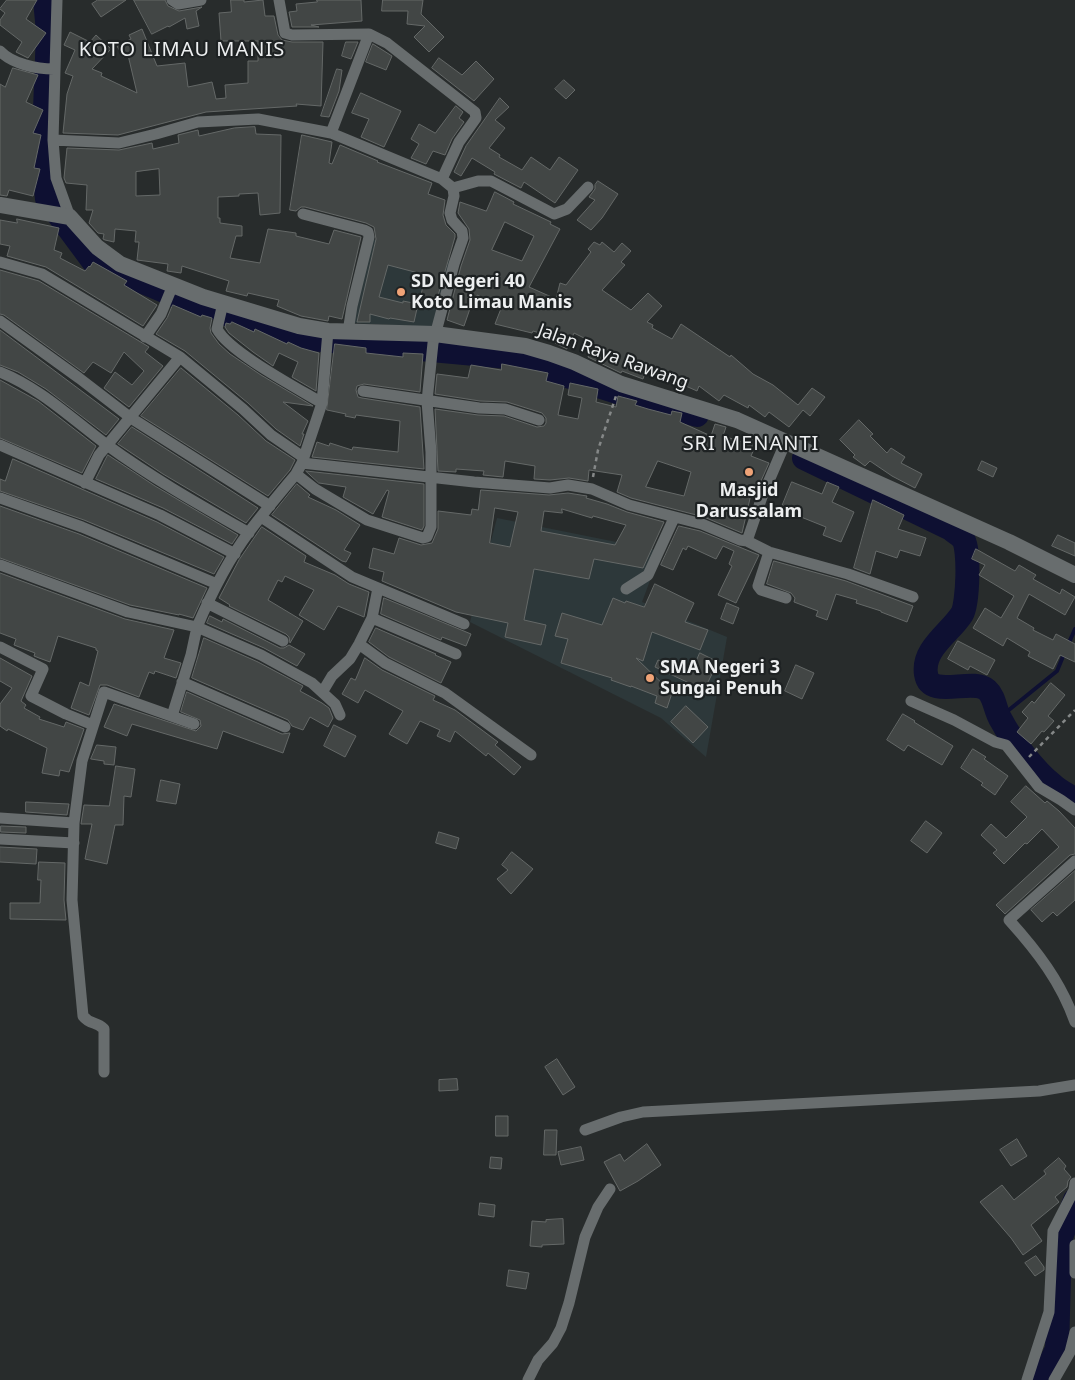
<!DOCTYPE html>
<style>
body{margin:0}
canvas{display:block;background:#282c2c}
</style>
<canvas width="1075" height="1380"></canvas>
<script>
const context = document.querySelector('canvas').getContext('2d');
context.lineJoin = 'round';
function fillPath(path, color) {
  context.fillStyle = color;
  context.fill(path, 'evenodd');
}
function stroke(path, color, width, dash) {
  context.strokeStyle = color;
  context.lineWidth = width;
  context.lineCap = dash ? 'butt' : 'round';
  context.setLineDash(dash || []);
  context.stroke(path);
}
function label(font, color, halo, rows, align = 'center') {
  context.font = font + ' "Noto Sans",sans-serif';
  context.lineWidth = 4.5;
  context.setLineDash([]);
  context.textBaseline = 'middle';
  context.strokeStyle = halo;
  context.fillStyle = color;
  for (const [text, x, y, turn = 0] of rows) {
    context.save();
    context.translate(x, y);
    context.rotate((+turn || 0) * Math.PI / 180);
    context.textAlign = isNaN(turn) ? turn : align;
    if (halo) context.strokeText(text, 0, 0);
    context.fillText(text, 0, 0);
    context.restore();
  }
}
fillPath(new Path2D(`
 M373 239 452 260 434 327 350 323Z
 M497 518 661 551 642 602 727 637 706 757 661 718 470 622Z`), '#2d383a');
stroke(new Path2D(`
 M1068 645 1075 629
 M999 718 1057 671 1064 654`), '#0e1032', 4);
stroke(new Path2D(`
 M45 0 48 32 43 162 47 199 93 261 207 309
 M227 314 300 338 508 357 633 397 697 415
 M804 458 951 529C954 532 960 535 963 539 970 549 968 603 962 614 950 633 922 649 926 674 930 700 972 677 987 690 995 697 995 711 1001 720 1012 741 1035 771 1053 785 1060 791 1068 795 1075 800
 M1042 1380 1057 1349 1060 1240 1075 1200`), '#0e1032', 24);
const building = new Path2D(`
 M7 0H37L26 19 46 33 28 58 16 52 22 42 0 25V20L5 13 0 9Z
 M98 0H126L101 17 92 4Z
 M134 0H165L168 6 179 11 202 7 196 11 199 26 187 29 185 18 169 27 168 26 152 34Z
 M231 0H244V2L263 0 265 16H274L278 35 282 40 292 42H323L321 106 296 104 297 106 206 112 118 135 63 133 67 94 73 76 65 73 75 50 64 45 70 32 90 42 96 35 111 49 92 69 102 73 101 76 137 93 128 55 123 57 117 46 131 39 129 35 142 29 157 66 185 63 188 87 212 82 216 99 226 98 225 85 248 83V61H258V41H221L219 13 231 12Z
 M317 0H361L362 21 311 25 319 27H292L289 12 297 11 296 4 317 2Z
 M383 0H423L421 14 444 37 429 52 414 37 425 26 407 24 408 11H382Z
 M346 42H358L351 59 342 56Z
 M373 44 392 56 386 70 366 62Z
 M439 58 462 75 476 61 494 79 474 101 432 68Z
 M13 68 38 75 26 102 43 110 33 133 41 135 34 168 40 169 33 196 9 190 7 196 0 195V84L5 87Z
 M337 69 342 70 339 91 329 117 321 116Z
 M564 80 575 90 566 99 555 89Z
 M361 93 401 111 384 147 361 137 369 119 352 113Z
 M500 98 509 107 495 120 505 128 489 148 500 155 499 157 522 170 531 157 550 170 559 157 578 170 555 203 524 182 521 188 494 174 495 172 472 158 461 176 454 172 466 146Z
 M456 106 463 112 459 118 464 122 452 139 445 155 433 151 426 164 411 158 419 144 411 139 419 124 435 133Z
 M255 127 256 134 281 135 280 213 260 215 258 193 239 194V196L218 197V218H220V223L242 226V236H236L230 258 260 263 268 229 296 233V236L329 244 334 230 361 237 342 319 329 316 328 321 301 316 277 306 279 300 248 293 247 296 226 291 229 281 182 266 181 273 167 271 168 264 137 260 139 242H135L136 231 115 229 114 242 105 240 103 239 104 234 98 233 89 223 93 210H86L87 185 66 183 64 178 67 148 119 150 152 143 153 149 179 143 178 135 198 130 199 136 234 128ZM159 169 160 195 136 196V172Z
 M302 135 332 142 329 163 332 164 340 145 378 161 377 162 432 183 428 194 445 200 443 215 446 225 455 234V237L435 306 419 302 426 275 388 265 379 297 403 303V301L418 304 414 322 390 318 389 319 370 314V322H357L376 239 374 227 366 223 305 207H301L296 211 290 210Z
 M598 181 618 194 602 218 591 230 577 220 595 200 589 197 595 189V185Z
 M495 192 514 202 513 204 551 222 550 224 560 229 529 287 556 299 560 283 566 285 591 252 588 249 594 242 600 245 602 242 614 252 622 243 631 251 621 262 625 265 602 290 631 310 648 293 662 306 647 322 653 325 652 328 672 339 681 324 730 357 731 355 753 374 773 385 798 405 812 388 825 397 810 416 803 410 789 427 769 412 765 417 749 405 748 408 724 395 719 401 699 386 697 391 679 383 680 380 647 367 643 379 622 371 621 373 588 357 594 343 574 333 567 349 555 343 557 338 533 331 532 333 495 324 502 306 477 295 476 297H474L464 326 447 320 461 266 470 240 469 229 458 213 460 202 486 211ZM505 222 534 236 522 261 492 250Z
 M17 219 59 228 54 250 62 253 60 258 85 271 89 266 90 267 93 262 127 281 124 285 157 305 143 326 46 267 7 256 10 246 0 244V220L17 223Z
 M0 270 39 281 149 347 145 352 163 366 129 407 104 388 115 372 132 385 144 371 124 352 111 373 93 362 84 373 4 315 0 314Z
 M173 305 201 317 202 315 212 318 210 328 211 333 219 344 230 354 261 375 313 406 283 402 308 421 302 434H304L300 446 276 429 248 403 185 351 156 334 167 318Z
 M232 322 254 332 255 329 287 344 288 342 301 348 319 353 316 391 292 377 298 362 279 353 273 366 253 352 229 333 225 327 226 323 230 324Z
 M0 330 119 419 106 435 46 389 18 372 0 365Z
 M335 344 366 348V353L403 357V353L423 354 420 392 364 384 357 386 356 390 358 397 362 398 420 407 424 469 312 457 317 442 329 446 330 443 352 450 353 447 398 452 400 421 356 415 355 418 345 416 346 414 327 410Z
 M502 364 548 373 546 381 564 386 558 415 578 419 582 398 568 395 570 383 598 389 596 402 616 407 618 396 637 401 635 405 648 409 671 415 672 411 682 413 680 422 711 436 715 424 726 427 723 436 746 443 749 436 758 440 751 456 769 463 756 492 752 490 742 533 704 517 631 498 617 492 622 475 589 470 588 481 569 478 550 480 534 479 535 466 505 461 503 477 483 475 484 471 456 469V472L438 471 435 409 478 415 504 416 537 427 544 426 546 423V418L542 413 507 402 480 401 435 394 437 374 468 378 471 365 501 370ZM658 461 691 472 684 496 646 487Z
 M181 368 238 415 266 441 295 460 290 470 268 496 141 416Z
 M0 380 38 401 96 446 82 473 0 438Z
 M859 420 873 434 870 436 887 453 891 448 905 457 901 463 922 474 915 488 892 476 870 461 865 466 853 457 855 455 840 440Z
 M132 427 258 508 246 523 163 474 118 444Z
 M108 455 155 486 238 535 232 544 163 508 96 479Z
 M13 459 157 522 224 557 214 574 84 520 0 491V479L5 481Z
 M982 461 997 468 993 477 978 470Z
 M306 471 424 484V526L422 530 382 517 389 491 387 490 373 514 343 497 346 487 319 483Z
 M792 482 822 494 827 482 839 487 832 502 854 512 841 542 823 535 826 527 781 509Z
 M297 484 310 495 308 497 336 510 360 525 344 550 351 553 346 562 342 561 272 515Z
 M481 490 549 495 568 493 587 496 586 498 607 504 627 512 664 522 643 568 594 559 589 579 534 569 524 620 546 625 541 645 505 637 508 623 456 612 382 581 384 572 369 568 373 548 394 554 399 538 421 545 432 543 438 529V511L471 515 472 509 478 510ZM495 508 518 512 510 547 490 543ZM562 509 592 518 593 516 626 525 615 545 541 531 544 511 562 513Z
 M873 500 904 515 898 529 926 538 920 556 900 550 897 558 876 551 870 574 854 568Z
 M0 506 79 534 207 588 193 618 179 614V615L130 605 0 558Z
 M679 526 700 531 759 555 736 603 718 595 732 566 729 564 734 551 723 546 716 559 688 546 686 550 683 548 673 570 661 565Z
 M262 527 306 556 304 562 335 575 349 584 369 592 364 617 338 606 324 630 299 615 314 590 285 576 282 582 278 580 268 600 303 621 290 643 289 637 286 634 229 606 230 605 219 598 239 560Z
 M1058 535 1075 543V556L1052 546Z
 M976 549 1015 571 1019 565 1036 575 1033 579 1060 594 1062 589 1075 597 1065 615 1029 594 1017 618 1034 628 1033 630 1053 640 1056 634 1075 644V662L1060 655 1053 669 1028 656 1030 652 1007 638 1003 646 973 628 985 608 1001 618 1014 596 979 575 985 565 972 559Z
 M774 561 846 581 913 606 907 622 881 612V611L856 603 857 600 836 594 827 620 816 616 818 611 794 602 795 598 791 593 767 584Z
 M0 573 125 619 174 630 164 658 181 663 176 678 155 671 154 674 149 672 139 697 107 685H100L89 715 71 708 80 682 89 686 98 651 96 650V648L58 636 50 662 39 658 34 656 35 653 14 645 16 639 0 633Z
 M655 584 694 603 685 622 708 630 700 650 652 632 643 661 636 658 672 693 667 708 655 703 657 696 631 686V687L611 680 612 678 561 663 568 639 555 636 562 613 602 625 613 598 625 603 626 601 644 607Z
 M384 598 471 634 466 646 442 637 441 640 381 614Z
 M727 603 739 608 733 624 721 619Z
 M210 616 222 622 223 619 280 648H284L289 645 305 654 297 666 264 648 207 623Z
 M376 628 436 654 435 655 451 662 441 683 389 657 369 642Z
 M204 638 258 662 303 686 300 691 322 703 329 708 333 718 328 727 310 717 303 730 292 726 288 720 192 678Z
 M958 641 995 660 987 675 970 666 968 670 948 659Z
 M700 653 718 662 704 690 655 667 658 660 691 672Z
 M0 658 32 676 21 701 26 705 24 708 40 717 39 719 64 727 66 722 84 729 69 772 60 770 59 776 42 773 47 748 8 729 7 731 0 726V704L12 688 0 681Z
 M365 658 382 670 435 696 433 700 455 710 498 742 495 745 521 767 514 775 488 753 486 756 455 731 450 742 437 736 440 730 420 721 407 744 389 734 403 711 365 690 358 703 342 694 351 678 355 680Z
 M796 665 814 673 802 699 785 691Z
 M1051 683 1065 695 1048 716 1054 721 1044 732 1042 731 1031 744 1017 732 1028 718 1022 712 1032 701 1034 703Z
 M187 692 282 734 290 733 283 753 223 731 217 749 132 724 127 736 104 727 114 704 196 731 201 726 200 720 181 712Z
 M686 706 708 727 693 743 671 722Z
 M903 714 915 721 914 722 953 746 942 765 908 745 904 751 887 740Z
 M334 725 356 736 345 757 324 746Z
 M97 745 116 747 114 765 104 764V761L91 759Z
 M973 749 986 757 984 759 1008 776 995 795 981 785 983 783 961 768Z
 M116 766 135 769 131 797 124 796 123 825H115L107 864 85 859 92 824H81L84 805 109 806Z
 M161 780 180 784 176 804 157 801Z
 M1026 786 1045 803 1047 801 1059 811 1075 828V854L1070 855 1005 914 996 905 1059 847 1042 829 1027 844 1025 843 1004 864 993 853 997 850 981 835 991 824 1006 838 1027 817 1011 802Z
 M26 802 69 804 67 815 26 812Z
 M926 821 942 833 927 853 911 841Z
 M1 826 26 827V833L1 832Z
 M439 832 459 838 456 849 436 843Z
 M0 847 37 849 36 864 0 862Z
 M512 852 533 869 511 894 497 879 508 870 502 865Z
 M39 862 65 863 64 900 66 920 10 919V903H40L41 880H38Z
 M1075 871V900L1057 916 1053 912 1042 922 1031 910Z
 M557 1059 575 1087 563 1095 545 1067Z
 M457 1079 458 1090 439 1091V1080Z
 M496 1116H508V1136H496Z
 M545 1130H557L556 1155H544Z
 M1017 1139 1027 1156 1011 1166 1000 1150Z
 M647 1144 661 1165 638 1181 620 1191 604 1162 620 1154 624 1161Z
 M581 1147 584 1160 561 1165 558 1152Z
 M491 1157 502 1158 501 1169 490 1168Z
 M1059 1158 1066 1166 1064 1169 1071 1177 1068 1181 1067 1187 1055 1197 1059 1202 1031 1225 1042 1241 1023 1255 1011 1238 980 1202 1002 1185 1014 1200 1046 1174 1044 1171Z
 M480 1203 495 1205 494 1217 479 1215Z
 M563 1219 564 1244 542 1245V1247L530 1246 532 1221 546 1222V1220Z
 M1036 1256 1044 1267V1270L1035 1276 1025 1263Z
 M509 1270 529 1273 526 1289 507 1286Z`);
fillPath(building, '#424645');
stroke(building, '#646867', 1);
stroke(new Path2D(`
 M593 477 598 450 616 396
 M1029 757 1075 710`), '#858888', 2.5, [4, 4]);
stroke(new Path2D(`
 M57 0 53 140 56 178 70 217
 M172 0 178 4 201 0
 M279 0 285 33 292 35 369 34 387 43 475 112 476 118 459 142 442 179
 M0 51C12 64 37 69 54 69
 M331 133 369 34
 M53 140 119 143 156 134 198 122 258 119 331 133 442 179 453 188 454 196 450 213 452 220 462 231 463 238 454 264 433 343 427 401 431 452V527L427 537 423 538 367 520 315 489 296 474
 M453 188 478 181H491L554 214 567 209 588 187
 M303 214 364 230 368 232 369 237 352 306 348 332
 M0 262 42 274 180 357 243 409 271 435 303 457
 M223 303 217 329C229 352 297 388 322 403
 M0 321 79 378 131 418 270 506
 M145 337 161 314 173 285
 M0 372C40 388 72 419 107 445 152 478 200 505 249 533
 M363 391 479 408 505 409 539 420
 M0 445 160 515 235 554
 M302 463 474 482 550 488 568 485 592 489 629 505 702 524 740 540 747 541 762 497 786 441
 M85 483 99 455 180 357
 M0 498 82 527 217 584
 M261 517 352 577 464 624
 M747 541 769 552 848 574 913 597
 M769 552 758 586 761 590 786 598
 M0 565 128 612 197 627C211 594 228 560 249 532 264 512 280 493 296 474L302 463 322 403 328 331
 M626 589 648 575 674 518
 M207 603 283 641
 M372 618 456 654
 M359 644 385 663 445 693 531 755
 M0 647 43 669 31 696 66 714 93 725
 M182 682 285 727
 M323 691 332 676 350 659 359 644 372 618 378 588
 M911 701 954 720 995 742 1006 745 1039 787 1061 800 1075 810
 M172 716 191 655 197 627 261 655 312 683 335 704 340 715
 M0 818 74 823
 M0 839 74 843
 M1075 861 1009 920C1037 951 1061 982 1075 1022
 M104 1072V1029C96 1021 90 1025 83 1016L72 900 74 823 82 761 104 692 194 724
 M585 1130 621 1117 643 1112 1039 1091 1075 1085
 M1075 1245V1273
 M528 1380 538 1360 553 1343 561 1328 569 1303 585 1237 598 1207 610 1189
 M1027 1380 1049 1312 1053 1231 1074 1190 1075 1183
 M1054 1380 1070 1352 1075 1332`), '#686d6e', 11);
stroke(new Path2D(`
 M0 205 70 217 97 247 120 264 203 297 299 326 328 331 435 334 525 346 549 353 574 362 621 384 737 420 1009 542 1075 575`), '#686d6e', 16);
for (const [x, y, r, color] of [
 [401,292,5,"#efa377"],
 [749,472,5,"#efa377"],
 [650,678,5,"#efa377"]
]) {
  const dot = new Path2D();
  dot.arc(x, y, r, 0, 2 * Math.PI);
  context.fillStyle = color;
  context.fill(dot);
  stroke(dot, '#1e2223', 2);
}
label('bold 18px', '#edeff0', '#1e2223', [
 ["SD Negeri 40",411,282],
 ["Koto Limau Manis",411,303],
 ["Masjid",749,491,"center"],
 ["Darussalam",749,512,"center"],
 ["SMA Negeri 3",660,668],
 ["Sungai Penuh",660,689]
], 'left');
label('18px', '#edeff0', '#1e2223', [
 ["Jalan Raya Rawang",613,357,20]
]);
context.letterSpacing = '1px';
label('20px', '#edeff0', '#1e2223', [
 ["KOTO LIMAU MANIS",182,50],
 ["SRI MENANTI",751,444]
]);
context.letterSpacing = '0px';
</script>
